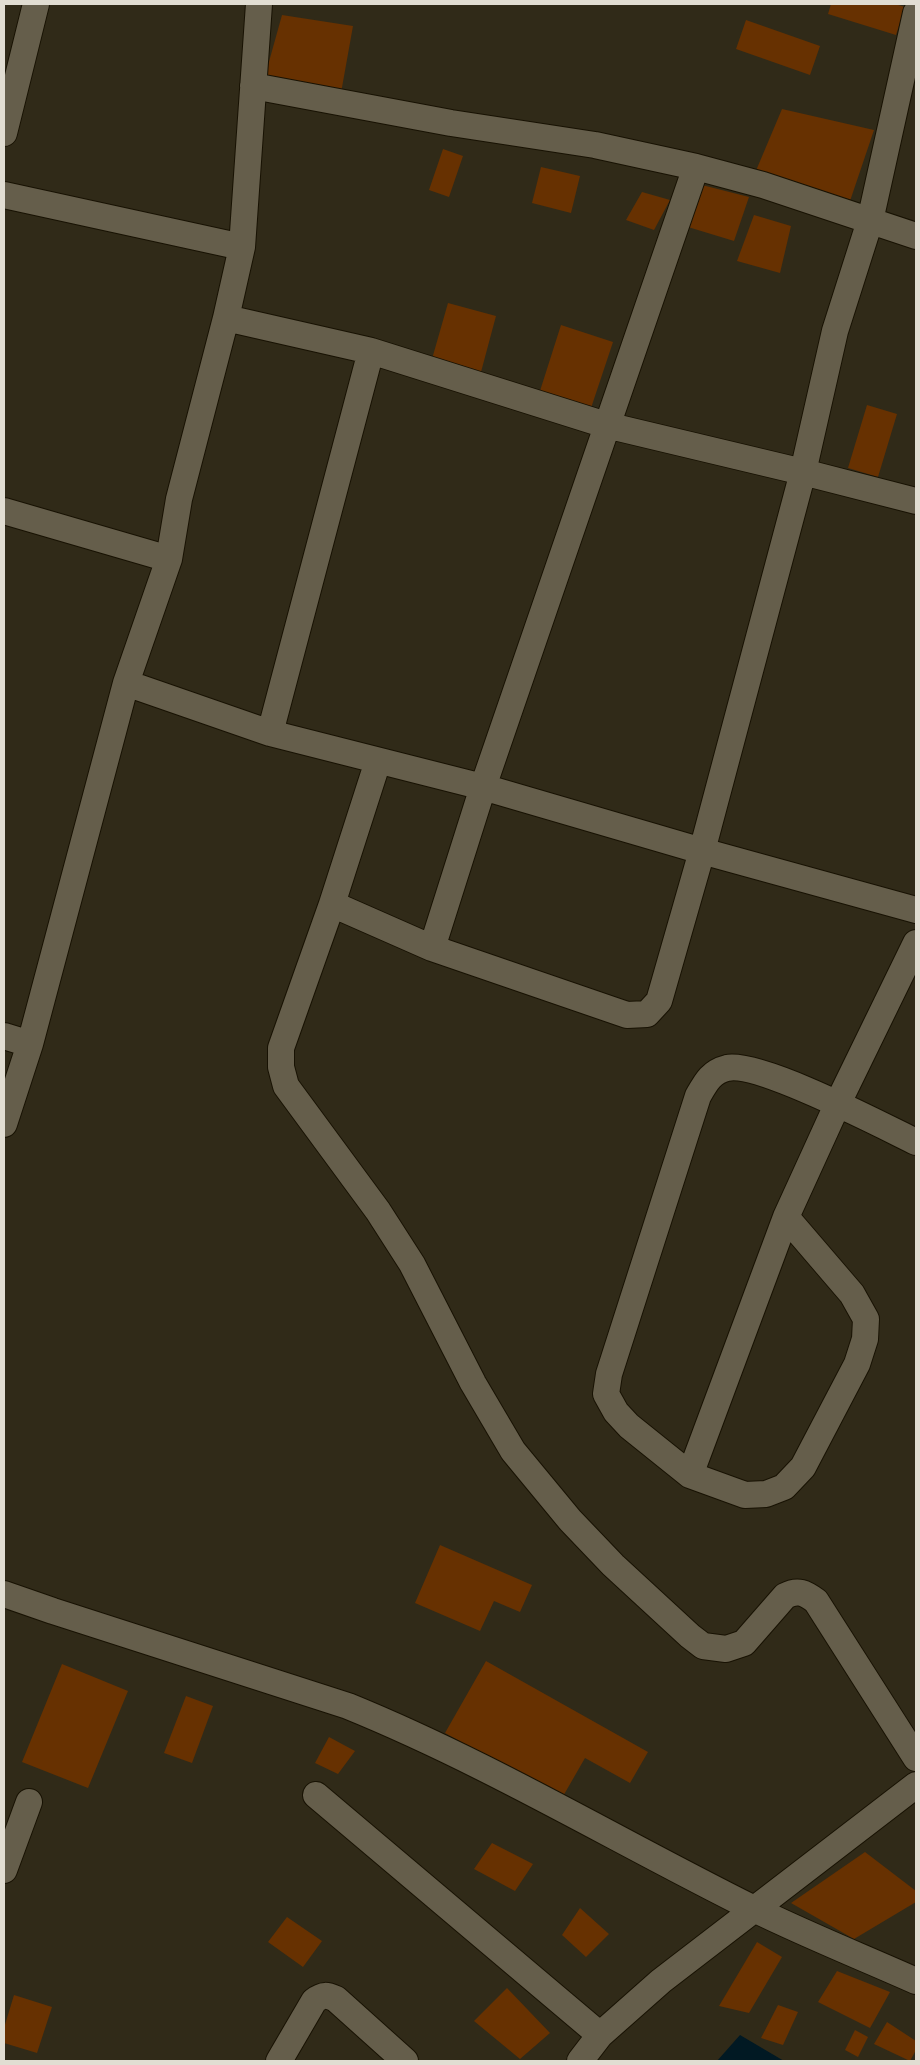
<!DOCTYPE html>
<style>
body{margin:0}
#map{position:relative;width:920px;height:2065px;overflow:hidden;background:#302a18;font-family:Barlow,sans-serif}
canvas{display:block}
.frame{position:absolute;inset:0;border:5px solid #e1ddd2;pointer-events:none}
</style>
<div id="map">
<canvas width="920" height="2065"></canvas>
<div class="frame"></div>
</div>
<script>
const context = document.querySelector('canvas').getContext('2d');
context.lineJoin = 'round';
function fillPath(path, color) {
  context.fillStyle = color;
  context.fill(path, 'evenodd');
}
function stroke(path, color, width, dash) {
  context.strokeStyle = color;
  context.lineWidth = width;
  context.lineCap = dash ? 'butt' : 'round';
  context.setLineDash(dash || []);
  context.stroke(path);
}
fillPath(new Path2D(`
 M740 2035 784 2061H717Z`), '#011923');
fillPath(new Path2D(`
 M831 4H895L905 7 896 35 828 14Z
 M282 15 353 26 341 93 265 76Z
 M746 20 820 46 810 75 736 49Z
 M782 109 874 130 849 204 755 173Z
 M443 149 463 156 449 197 429 190Z
 M541 167 580 176 571 213 532 203Z
 M702 185 749 197 734 241 688 227Z
 M642 192 670 200 654 230 626 220Z
 M754 215 791 226 780 273 737 261Z
 M448 303 496 316 481 372 432 359Z
 M561 325 613 342 590 411 539 394Z
 M867 405 897 414 878 477 848 468Z
 M440 1545 532 1585 520 1612 494 1601 480 1631 415 1603Z
 M486 1661 648 1752 630 1783 585 1758 562 1798 445 1733Z
 M62 1664 128 1691 88 1788 22 1762Z
 M186 1696 213 1706 192 1763 164 1753Z
 M329 1737 355 1751 338 1774 315 1763Z
 M492 1843 533 1864 515 1891 474 1869Z
 M865 1852 916 1891V1902L854 1939 791 1903Z
 M580 1908 609 1934 586 1957 562 1935Z
 M287 1917 322 1941 303 1967 268 1942Z
 M757 1942 782 1957 749 2013 719 2006Z
 M837 1971 890 1992 870 2028 818 2002Z
 M507 1988 550 2033 520 2059 474 2021Z
 M14 1995 52 2007 37 2053 4 2043V2028Z
 M778 2005 798 2012 783 2045 761 2038Z
 M887 2022 916 2041V2050L910 2061 874 2044Z
 M855 2030 868 2037 858 2057 845 2050Z`), '#673101');
const street = new Path2D(`
 M253 86 451 123 595 145 696 167 763 185 916 236
 M4 133 36 4
 M696 167 483 787 432 948 627 1015 647 1014 659 1001 702 851 803 472 835 331 870 221 916 13
 M4 195 242 247
 M226 318 371 351 606 425 803 472 916 501
 M4 511 169 559
 M126 683 270 733 483 787 702 851 916 910
 M270 733 371 351
 M332 904 378 761
 M432 948 332 904 281 1048V1067L286 1086 378 1211 412 1264 473 1383 513 1451 570 1520 613 1565 690 1636 703 1646 726 1649 744 1643 785 1596C798 1589 805 1593 816 1601L916 1758
 M4 1036 30 1044
 M4 1124 30 1044 126 683 169 559 179 499 226 318 242 247 259 4
 M786 1217 852 1294 866 1319 865 1339 857 1364 803 1467 784 1487 766 1494 745 1495 690 1475 629 1426 616 1412 606 1394 609 1374 698 1096C706 1082 711 1072 727 1068 759 1061 883 1126 916 1142
 M690 1475 786 1217 838 1103 916 943
 M4 1594 53 1611 348 1706C488 1763 619 1842 754 1909 807 1935 862 1957 916 1981
 M316 1795 600 2035
 M4 1870 29 1802
 M279 2061 314 2001C323 1994 327 1995 336 1999L405 2061
 M580 2061 600 2035 661 1981 916 1785`);
stroke(street, '#181203', 28);
stroke(street, '#655e4b', 26);
</script>
